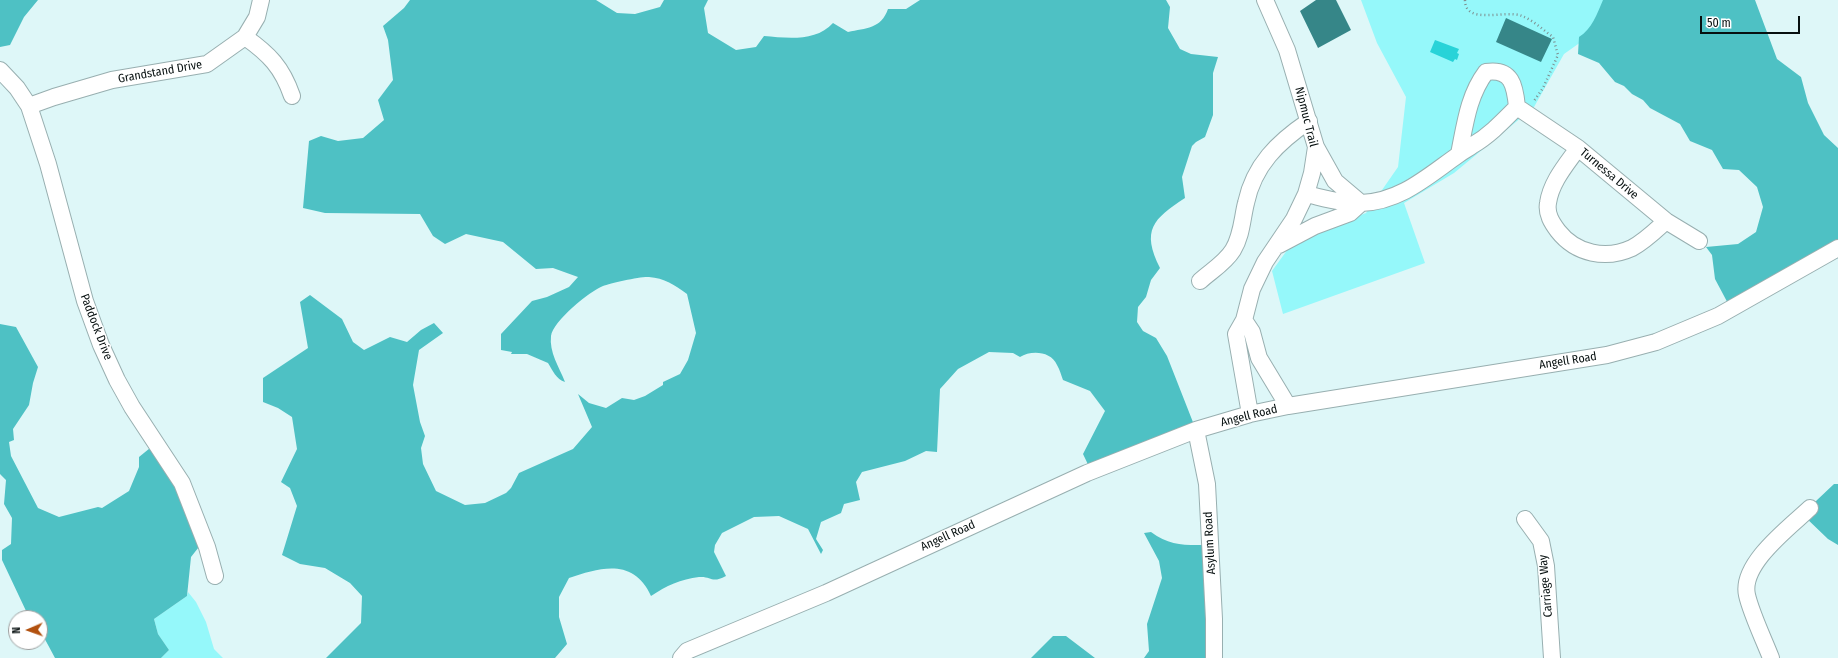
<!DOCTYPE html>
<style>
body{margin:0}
#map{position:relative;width:1838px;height:658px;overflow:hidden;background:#def7f8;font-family:"Fira Sans Condensed",sans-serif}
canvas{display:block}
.north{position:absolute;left:8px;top:610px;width:40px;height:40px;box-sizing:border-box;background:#fff;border:1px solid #9c9f9f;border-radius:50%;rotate:268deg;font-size:11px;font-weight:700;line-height:16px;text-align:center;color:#071010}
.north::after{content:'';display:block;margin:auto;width:14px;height:18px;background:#b2510f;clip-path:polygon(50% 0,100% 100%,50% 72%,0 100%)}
.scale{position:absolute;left:1700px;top:16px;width:100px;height:18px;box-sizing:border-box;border:2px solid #071010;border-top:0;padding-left:5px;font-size:12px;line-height:14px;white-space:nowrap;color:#071010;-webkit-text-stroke:3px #fff;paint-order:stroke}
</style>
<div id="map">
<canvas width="1838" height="658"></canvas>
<div class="north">N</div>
<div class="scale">50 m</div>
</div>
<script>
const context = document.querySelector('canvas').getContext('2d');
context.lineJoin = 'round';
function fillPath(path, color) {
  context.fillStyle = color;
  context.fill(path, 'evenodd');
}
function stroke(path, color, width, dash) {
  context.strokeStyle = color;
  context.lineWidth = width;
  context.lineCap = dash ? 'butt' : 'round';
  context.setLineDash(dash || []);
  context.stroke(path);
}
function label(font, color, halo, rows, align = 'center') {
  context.font = font + ' "Fira Sans Condensed",sans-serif';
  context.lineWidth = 3;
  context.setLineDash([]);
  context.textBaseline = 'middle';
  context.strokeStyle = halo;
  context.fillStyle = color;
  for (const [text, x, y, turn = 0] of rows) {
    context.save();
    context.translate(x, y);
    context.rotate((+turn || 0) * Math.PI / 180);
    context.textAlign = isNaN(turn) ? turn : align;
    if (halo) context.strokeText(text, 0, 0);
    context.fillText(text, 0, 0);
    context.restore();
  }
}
fillPath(new Path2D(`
 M1361 0H1638L1622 13 1564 54 1534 107 1454 173 1404 203 1425 263 1283 314 1272 271 1293 242 1366 213 1398 167 1406 97 1377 43Z
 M188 592 196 602 206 622 214 649 223 658H161L169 650 158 634 154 619 187 596Z`), '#95f8fa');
fillPath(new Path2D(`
 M0 0H38L24 17 10 45 0 47Z
 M410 0H596L617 13 635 14 660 7 664 0H708L704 8 708 33 736 50 756 47 764 36C787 38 816 42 833 23L848 32C866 28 881 29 888 9H906L920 0H1166L1170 7 1168 28 1180 49 1191 54 1218 57 1213 73V115L1205 137 1196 142 1192 146 1182 177 1185 198C1153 219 1141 230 1160 268L1151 280 1146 297 1138 307 1137 322 1143 331 1156 338 1167 356 1198 435 1094 477 1083 454 1105 411 1090 391 1063 380C1061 375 1060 370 1057 365 1051 351 1031 350 1020 357L1013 353 989 352 958 369 940 389 937 452 926 451 905 461 862 472 856 482 860 500 844 504 841 513 821 522 816 539 823 550 821 554 808 529 779 516 754 517 722 533 715 545 714 552 726 576C711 584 712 576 699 577 681 579 666 586 651 596 634 558 601 567 569 578L559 597V617L567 644 555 658H326L361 623 362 596 350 583 325 568 300 564 282 555 297 506 290 488 281 482 297 449 292 417 278 408 263 402V378L308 348 300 302 310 295 342 319 353 342 364 350 390 337 407 342 421 330 434 323 443 333 419 350 413 385 420 422 425 436 421 448 423 464 436 491 465 505 485 503 506 493 511 488 519 473 573 449 592 427 578 394 589 403 606 408 622 398 634 400 645 396 663 385V382L680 374 688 360 696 333 687 294C675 285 664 278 649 277 642 276 610 283 603 286 590 291 553 321 551 336 549 352 559 367 565 382 556 379 553 371 548 363L527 354H511L512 352 501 350V334L532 301 547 297 569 287 578 277 553 268 536 269 503 242 466 234 445 244 433 236 420 214 325 213 303 208 309 141 321 136 338 141 363 138 384 120 378 100 393 80 388 40 383 26 404 8Z
 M1603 0H1755L1777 59 1801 77 1808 103 1824 135 1838 148V258L1811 269 1732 311 1715 279 1712 255 1706 247 1738 244 1756 232 1763 207 1757 187 1739 170 1723 169 1712 150 1690 141 1680 124 1650 108 1643 100 1632 94 1624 86 1615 82 1599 63 1578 54 1579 37C1592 29 1597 14 1603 0Z
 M0 324 16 327 38 367 33 383 29 405 13 429 14 440 9 442 11 456 38 508 59 517 98 507 102 508 129 491 139 467V457L155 444 202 543 191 557 187 596 154 619 158 634 169 650 161 658H55L40 630V618H26L27 613 2 560V550L11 544 12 518 4 504 6 480 0 474Z
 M1834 484H1838V545L1828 539 1803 515 1816 501Z
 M1151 532C1171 547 1187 545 1211 545L1216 658H1144L1149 651 1147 624 1162 578 1159 561 1144 533Z
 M1053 636H1066L1095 658H1031Z`), '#4ec1c4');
fillPath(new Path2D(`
 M1435 40 1459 49 1457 53 1459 54 1457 60 1455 59 1453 62 1430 52Z`), '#28d3d8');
fillPath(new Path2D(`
 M1316 0H1336L1351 30 1318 48 1300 11Z
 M1506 18 1552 39 1541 62 1496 42Z`), '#368688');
const minor = new Path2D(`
 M245 37C269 54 282 67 292 96
 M0 70 17 88 29 106 48 164 85 301 101 345 117 380 132 407 182 483 207 547 215 576
 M29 106 54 97 112 80 207 64 245 37 257 17 261 0
 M1517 107 1578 148 1666 221 1699 241
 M1578 148C1566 165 1551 182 1548 203 1546 214 1552 223 1558 231 1576 254 1606 260 1632 248 1645 241 1655 231 1666 221
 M1306 194C1324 198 1343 204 1361 203 1400 202 1428 176 1458 155 1463 151 1468 149 1473 145 1490 135 1503 121 1517 107 1515 86 1512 68 1486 72 1468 96 1465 125 1459 154
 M1279 245 1315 226 1350 213 1361 203 1335 181 1316 147
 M1200 281C1211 271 1225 263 1233 250 1242 235 1242 219 1246 203 1254 165 1278 142 1309 121
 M1244 320 1252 332 1259 358 1288 406
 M1250 414 1236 334 1244 320 1252 289 1265 262 1294 219 1306 194 1312 173 1316 147 1287 50 1265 0
 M1196 430 1207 484 1214 619V658
 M1525 519 1541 541 1546 566 1552 658
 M681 658 687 651 826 593 1087 473 1196 430 1250 414 1288 406 1607 355 1656 342 1718 316 1838 248
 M1771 658C1764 640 1751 613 1747 595 1740 564 1790 527 1810 508`);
stroke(minor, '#98afb0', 18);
stroke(new Path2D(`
 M1465 0C1465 26 1506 9 1522 16 1533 20 1543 30 1553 37L1558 55 1543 88 1534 101`), '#7e8f90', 2.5, [1, 3]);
stroke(minor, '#fff', 16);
label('12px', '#071010', '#fff', [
 ["Grandstand Drive",160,72,-10],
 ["Nipmuc Trail",1306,117,76],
 ["Turnessa Drive",1609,174,40],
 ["Paddock Drive",96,327,69],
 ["Angell Road",1568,361,-9],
 ["Angell Road",1249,416,-14],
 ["Angell Road",948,536,-24],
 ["Asylum Road",1210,543,-93],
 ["Carriage Way",1546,586,-95]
]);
</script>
